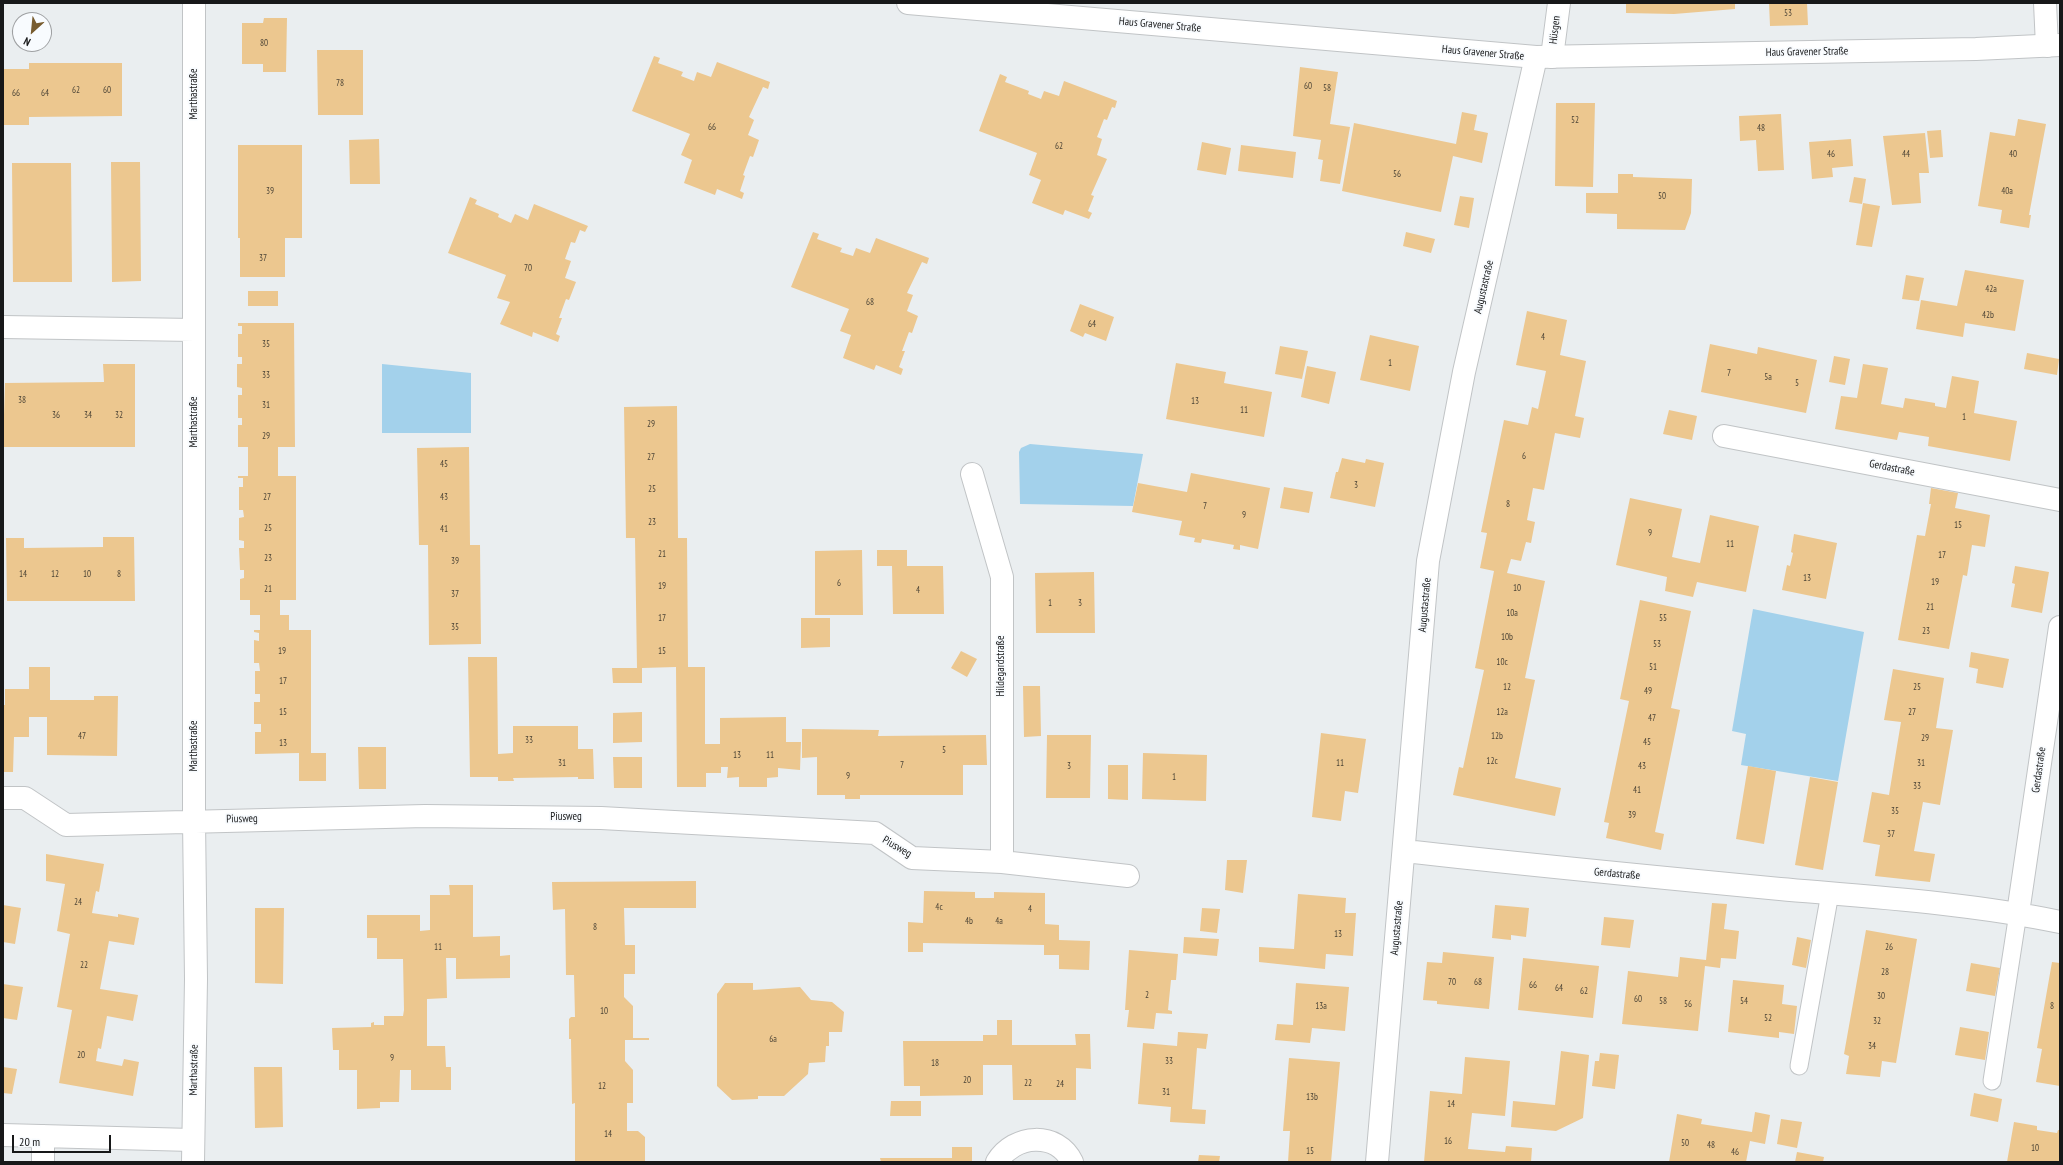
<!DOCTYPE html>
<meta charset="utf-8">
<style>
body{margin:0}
#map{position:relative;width:2063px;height:1165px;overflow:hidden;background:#eaeef0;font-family:"PT Sans Narrow",sans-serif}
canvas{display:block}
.frame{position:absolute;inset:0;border:4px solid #171819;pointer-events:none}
.north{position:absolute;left:12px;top:12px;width:40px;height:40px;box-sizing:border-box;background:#f8fbfe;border:1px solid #9ea0a2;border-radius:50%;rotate:207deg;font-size:11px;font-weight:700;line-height:16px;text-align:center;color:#171819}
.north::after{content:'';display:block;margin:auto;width:14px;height:18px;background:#785c2f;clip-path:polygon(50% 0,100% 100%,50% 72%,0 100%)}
.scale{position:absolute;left:12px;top:1135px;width:99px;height:18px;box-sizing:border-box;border:2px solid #171819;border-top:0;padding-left:5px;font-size:12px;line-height:14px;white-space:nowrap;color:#171819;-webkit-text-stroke:3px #f8fbfe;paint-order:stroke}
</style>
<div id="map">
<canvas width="2063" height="1165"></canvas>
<div class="frame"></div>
<div class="north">N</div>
<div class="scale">20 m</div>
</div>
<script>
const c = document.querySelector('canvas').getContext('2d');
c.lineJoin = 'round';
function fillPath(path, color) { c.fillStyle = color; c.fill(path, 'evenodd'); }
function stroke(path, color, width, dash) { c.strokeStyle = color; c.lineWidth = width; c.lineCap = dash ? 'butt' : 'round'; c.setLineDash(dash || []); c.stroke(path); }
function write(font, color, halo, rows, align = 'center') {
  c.font = font + ' "PT Sans Narrow",sans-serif'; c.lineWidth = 3.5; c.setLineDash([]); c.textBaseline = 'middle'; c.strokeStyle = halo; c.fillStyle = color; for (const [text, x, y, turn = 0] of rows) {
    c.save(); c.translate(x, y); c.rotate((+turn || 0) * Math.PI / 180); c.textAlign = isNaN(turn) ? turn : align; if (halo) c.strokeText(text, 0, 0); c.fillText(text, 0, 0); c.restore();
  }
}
fillPath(new Path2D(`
 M382 364 471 373V433H382Z
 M1030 444 1143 454 1133 506 1020 504 1019 452 1021 448Z
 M1753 609 1864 632 1838 781 1741 765 1746 734 1732 731Z`), '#a3d1eb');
fillPath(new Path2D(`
 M1626 3H1735V9L1674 14 1626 13Z
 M1769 3H1807L1808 25 1770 26Z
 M264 18H287L286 72H263V64H242V23H263Z
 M317 50H363V115H318Z
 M654 56 660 58 658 63 683 72 681 76 694 81 697 72 711 77 717 62 770 82 768 89 763 87 749 117 754 120 748 135 759 140 753 157 750 156 743 175 745 176 740 191 744 193 742 199 717 189 715 195 684 183 692 160 681 155 690 134 632 111Z
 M29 63H122V116L29 117V125H3V69H29Z
 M1300 67 1338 72 1330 124 1350 127 1340 184 1320 181 1323 160 1318 159 1321 140 1293 136Z
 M1000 74 1007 77 1005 82 1029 91 1028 94 1041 99 1044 91 1059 96 1064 81 1117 101 1115 108 1112 107 1107 120 1104 119 1097 137 1102 139 1097 155 1107 159 1091 195 1094 196 1088 211 1092 213 1089 219 1065 210 1063 215 1032 203 1041 180 1029 175 1037 153 979 131Z
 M1556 103H1595L1593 187 1555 186Z
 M1462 112 1477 115 1474 130 1488 133 1482 163 1453 156 1441 212 1342 191 1354 123 1456 144Z
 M1781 114 1784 170 1758 171 1756 140 1740 141 1739 116Z
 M2018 119 2046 124 2029 215H2031L2029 228 2000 223 2002 210 1978 206 1990 132 2015 136Z
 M1941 130 1943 157 1930 158 1927 131Z
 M1925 133 1929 173H1919L1921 203 1892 205 1883 136Z
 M379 139 380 184H350L349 140Z
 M1851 139 1853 166 1832 168 1833 177 1812 179 1809 142Z
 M1202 142 1231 148 1226 175 1197 170Z
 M238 145H302V238H285V277H240V238H238Z
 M1241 145 1296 152 1293 178 1238 171Z
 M111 162H140L141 281 112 282Z
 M12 163H71L72 282H13Z
 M1618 174H1633V177L1692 179 1691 213 1685 230 1617 229V214L1586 213V193H1618Z
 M1854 177 1866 179 1862 204 1849 202Z
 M1460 196 1474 198 1469 228 1454 225Z
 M470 197 477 200 475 204 499 214 498 217 511 223 515 214 528 220 534 204 588 226 585 232 580 230 575 243 571 242 565 259 571 261 565 278 576 282 569 300 566 299 559 318H562L556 334 560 336 558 342 533 332 532 337 500 324 510 302 497 298 506 275 448 253Z
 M1863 203 1880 206 1872 247 1856 245Z
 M813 232 819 234 817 239 842 248 840 252 853 256 856 248 870 253 876 238 929 258 927 264 922 262 907 293 913 295 907 311 918 316 912 333 909 332 902 351H905L899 367 903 369 901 375 876 365 874 370 843 358 851 335 840 331 849 309 791 287Z
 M1406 232 1435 239 1431 253 1403 246Z
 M1965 270 2024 280 2015 331 1965 323 1963 337 1916 329 1921 300 1957 306Z
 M1906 275 1924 278 1919 301 1902 299Z
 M248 291H278V306H248Z
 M1080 304 1114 317 1106 341 1085 333 1083 337 1070 331Z
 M1527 311 1567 320 1560 355 1586 361 1575 416 1584 418 1580 438 1555 433 1544 490 1533 488 1527 520 1535 522 1531 543 1526 542 1521 561 1511 559 1507 573 1545 581 1525 678 1535 680 1515 778 1561 788 1555 816 1453 795 1459 767 1463 768 1484 670 1475 668 1494 571 1480 568 1487 533 1481 532 1504 420 1528 425 1532 407 1538 409 1546 371 1516 365Z
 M238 323H294L295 447H278V476H296V600H280V615H289V630H311V753H326V781H299V753L255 754V732H261V724H254V702H260V694H255V671H260L259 663H254V640L259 641V633L254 632V630H260V615H250V600H240V579L244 578V570H240L239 548H244V541L239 540V518L244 517 243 510H239V487H243V478H238V476H248V447H238V425H242V418H238V395H242V388L237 387V364H242V357H238V334H242V326H238Z
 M1370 335 1419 346 1410 391 1360 380Z
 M1710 344 1757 354 1758 347 1817 360 1806 413 1701 392Z
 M1280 346 1308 351 1302 379 1275 374Z
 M2027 353 2059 359 2057 375 2024 369Z
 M1834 356 1850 359 1845 385 1829 382Z
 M1176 363 1226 372 1224 383 1272 392 1264 437 1166 419Z
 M103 364H135V447H3L5 383 104 382Z
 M1863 364 1888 368 1881 404 1903 408 1905 398 1935 403V406L1946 408 1952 376 1979 381 1974 413 2017 421 2010 461 1928 446 1929 437 1899 432 1897 440 1835 429 1841 396 1857 398Z
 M1307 366 1336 372 1329 404 1301 397Z
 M677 406 678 538H687L688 667H705V744H720V718L786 717V742H801L800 770 778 768V777L767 778V787H739V777L727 778 728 767H721V773H706V787H677L676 667 642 668V683H613L612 668H637L635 538H626L624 407Z
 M1669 410 1697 416 1692 440 1663 434Z
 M469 447 470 545H480L481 644 429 645 428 545H419L417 448Z
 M1342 458 1365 463 1366 459 1384 463 1375 507 1330 498 1336 472H1338Z
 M1191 473 1270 488 1258 549 1240 545V550L1233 549 1234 545 1202 539 1201 543 1194 542 1195 538 1179 535 1182 521 1132 512 1138 483 1187 492Z
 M1284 487 1313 492 1309 513 1280 508Z
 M1931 488 1958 493 1955 508 1990 515 1985 547 1972 545 1967 576 1963 575 1949 649 1898 640 1917 535 1925 536 1931 504H1929Z
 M1630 498 1682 509 1672 557 1685 560 1700 563 1710 515 1759 526 1746 592 1697 582 1693 597 1665 591 1667 577 1616 565Z
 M1794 534 1837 543 1826 599 1782 590 1787 565 1790 566 1793 553 1791 552Z
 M103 537H134L135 601H7L6 538H24V548L103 547Z
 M862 550 863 615H815V551Z
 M877 550H907V566H943L944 614H893L892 566H877Z
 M2015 566 2049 572 2042 613 2011 607 2015 584 2012 583Z
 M1094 572 1095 633H1036L1035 573Z
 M1640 600 1691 611 1671 708 1680 710 1655 832 1664 834 1661 850 1606 838 1609 823 1604 822 1629 701 1620 699Z
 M801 618H830V647L801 648Z
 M961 651 977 659 967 677 951 668Z
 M1971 652 2009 659 2003 688 1976 683 1978 669 1969 667Z
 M468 657H497L498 754 513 753V726H578V749H593L594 779H578V777L513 778 514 781H498V777H470Z
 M29 667H50V700H94V696H118L117 756 47 755V717H29V737H14L13 772H3V705H5V689H29Z
 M1893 669 1944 678 1936 728 1953 730 1940 805 1923 802 1914 851 1935 854 1930 882 1875 876 1880 845 1863 842 1872 792 1889 795 1897 746 1901 722 1884 720Z
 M1023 686H1040L1041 736 1024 737Z
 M642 712V742L613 743V713Z
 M802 729 879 730 878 736 986 735 987 765H963V795H860V799H845V795H817V757L802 758Z
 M1321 733 1366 739 1358 793 1345 791 1341 821 1312 817Z
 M1047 735H1091L1090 798H1046Z
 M358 747H386V789H359Z
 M1143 753 1207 755 1206 801 1142 799Z
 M613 757H642V788H614Z
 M1108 765H1128V800L1108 799Z
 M1748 766 1776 771 1764 844 1736 839Z
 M1810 777 1838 782 1823 870 1795 865Z
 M46 854 104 864 99 892 96 891 92 913 118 917V914L139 918 134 945 109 941 100 989 138 995 133 1021 107 1016 101 1049 98 1048 96 1061 122 1066 124 1059 139 1062 133 1096 59 1083 72 1010 57 1007 70 934 57 931 65 884 46 881Z
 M1227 860H1247L1243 893 1225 890Z
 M696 881V908H624L625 945H635V974H624V997L633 1006V1038H649V1040H625V1061L633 1070V1103H627V1131H638L645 1137V1162H575V1103L572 1104 571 1039H569V1019L571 1017H575L574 975H566L565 909 553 910 552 882Z
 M449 885H473V937L500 936V956L510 955V978L456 979V958H446L447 998 427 999V1046H445L446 1067H451V1090H411V1070H400L399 1102H380V1108L357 1109V1070H339V1050H333L332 1028 371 1027V1023L374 1022V1025H384V1016H403L404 1010 403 959H377V938H367V915H420V931L430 930V895H450Z
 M924 891 975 892V898H994V892L1045 893V924L1059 925V940L1090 941 1089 970 1059 969V955H1044V945L923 943V952H908V922L923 923Z
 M1298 894 1346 898 1345 913H1356L1353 956 1326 954 1325 969 1259 962V947L1294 949Z
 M1712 903 1727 904 1724 929 1739 931 1736 959 1721 958 1720 968 1705 966 1698 1031 1622 1024 1628 971 1678 977 1680 957 1706 960Z
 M3 905 21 908 15 944 3 942Z
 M1495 905 1529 908 1526 937 1511 935V940L1492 938Z
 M255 908H284L283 984 255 983Z
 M1202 908 1220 909 1217 933 1200 931Z
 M1604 917 1634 920 1630 948 1601 945Z
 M1866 930 1917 939 1896 1063 1882 1061 1880 1077 1846 1074 1849 1056 1844 1054Z
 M1184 937 1219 939 1217 956 1183 953Z
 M1797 937 1811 940 1806 968 1792 965Z
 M1129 950 1178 954 1176 980H1171L1168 1010 1172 1011V1014L1156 1013 1154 1029 1127 1027 1129 1010H1125Z
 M1443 952 1494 957 1489 1009 1437 1004V1001L1423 1000 1427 962 1442 963Z
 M1523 958 1599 966 1593 1018 1518 1010Z
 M2052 962 2060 963V1086L2036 1082 2042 1049 2037 1048Z
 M1971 963 2000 968 1995 996 1966 991Z
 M1733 980 1784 985 1782 1004 1797 1006 1794 1034 1779 1032V1038L1728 1032Z
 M725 983H753V990L800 987 811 1000 832 1002 844 1012 842 1032H829V1046H826L825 1062 809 1063 808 1074 784 1096H758V1099L732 1100 717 1086V994Z
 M1296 983 1349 987 1345 1031 1312 1028 1310 1043 1275 1040 1277 1024 1293 1025Z
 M3 984 23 987 17 1020 3 1018Z
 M997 1020H1012V1045H1076L1075 1034H1090L1091 1069 1076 1068V1100H1013L1012 1065H983V1095L920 1096V1086H904L903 1041H983V1035H997Z
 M1960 1027 1989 1032 1985 1060 1955 1055Z
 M1178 1032 1208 1034 1206 1049 1197 1048 1192 1109 1206 1110 1205 1124 1170 1122 1171 1107 1138 1104 1143 1043 1177 1046Z
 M1561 1051 1589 1055 1583 1118 1556 1131 1511 1127 1513 1101 1555 1105Z
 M1600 1053 1619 1055 1615 1089 1592 1086 1595 1061H1599Z
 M1465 1057 1510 1061 1505 1116 1472 1113 1468 1149 1505 1152 1506 1146 1532 1148 1531 1162H1424L1430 1091 1462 1094Z
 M1289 1058 1340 1062 1331 1162H1288L1290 1131H1283Z
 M3 1067 17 1069 12 1094 3 1093Z
 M254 1067H282L283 1127 255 1128Z
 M1974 1093 2002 1099 1998 1122 1970 1116Z
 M891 1101H921V1116H890Z
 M1755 1112 1770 1115 1765 1144 1750 1141 1746 1162H1669L1677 1114 1702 1119 1701 1124 1752 1132Z
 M1781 1119 1802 1122 1797 1148 1777 1144Z
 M2014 1122 2037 1126V1130L2057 1133 2058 1130H2060V1162H2007Z
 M952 1147H972V1162H881L880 1158H952Z
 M1797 1152 1824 1157 1823 1162H1795Z
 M1199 1155 1220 1156 1219 1162H1198Z`), '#ecc78f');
const service = new Path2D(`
 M1799 1066 1830 893
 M1992 1081 2018 913`);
const minor = new Path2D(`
 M2045 3 2047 46
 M1552 57 1559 3
 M3 327 194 330
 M1724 436 2060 500
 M972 474 1002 577V862
 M3 798H25L66 825 425 816 601 818 875 833 912 858 1002 862 1128 876
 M1404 851C1529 865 1654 877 1780 889 1873 897 1968 903 2060 922
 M2018 913 2060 627
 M3 1135 192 1140
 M43 1136V1162
 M193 1162 196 979 194 820V3
 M997 1162C1014 1134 1057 1131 1072 1162
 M1377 1162 1428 561 1464 372 1536 57`);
const tertiary = new Path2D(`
 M908 3 1536 57 1976 49 2060 45`);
stroke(service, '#c1c4c6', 19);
stroke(minor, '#c1c4c6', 24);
stroke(tertiary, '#c1c4c6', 24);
stroke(service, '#fff', 17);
stroke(minor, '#fff', 22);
stroke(tertiary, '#fff', 22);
write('9px', '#4c4436', null, [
 ["53",1788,13],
 ["80",264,43],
 ["78",340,83],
 ["60",1308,86],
 ["58",1327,88],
 ["62",76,90],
 ["60",107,90],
 ["66",16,93],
 ["64",45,93],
 ["52",1575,120],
 ["66",712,127],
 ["48",1761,128],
 ["62",1059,146],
 ["46",1831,154],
 ["44",1906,154],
 ["40",2013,154],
 ["56",1397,174],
 ["39",270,191],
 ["40a",2007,191],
 ["50",1662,196],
 ["37",263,258],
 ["70",528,268],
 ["42a",1991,289],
 ["68",870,302],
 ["42b",1988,315],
 ["64",1092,324],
 ["4",1543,337],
 ["35",266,344],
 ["1",1390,363],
 ["7",1729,373],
 ["33",266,375],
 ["5a",1768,377],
 ["5",1797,383],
 ["38",22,400],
 ["13",1195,401],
 ["31",266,405],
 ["11",1244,410],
 ["36",56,415],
 ["34",88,415],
 ["32",119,415],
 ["1",1964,417],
 ["29",651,424],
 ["29",266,436],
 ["6",1524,456],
 ["27",651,457],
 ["45",444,464],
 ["3",1356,485],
 ["25",652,489],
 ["27",267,497],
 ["43",444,497],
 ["8",1508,504],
 ["7",1205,506],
 ["9",1244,515],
 ["23",652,522],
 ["15",1958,525],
 ["25",268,528],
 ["41",444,529],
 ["9",1650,533],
 ["11",1730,544],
 ["21",662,554],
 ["17",1942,555],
 ["23",268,558],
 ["39",455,561],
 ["14",23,574],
 ["12",55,574],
 ["10",87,574],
 ["8",119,574],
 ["13",1807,578],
 ["19",1935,582],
 ["6",839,583],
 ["19",662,586],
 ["10",1517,588],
 ["21",268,589],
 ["4",918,590],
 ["37",455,594],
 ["1",1050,603],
 ["3",1080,603],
 ["21",1930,607],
 ["10a",1512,613],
 ["17",662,618],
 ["55",1663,618],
 ["35",455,627],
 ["23",1926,631],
 ["10b",1507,637],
 ["53",1657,644],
 ["19",282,651],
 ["15",662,651],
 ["10c",1502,662],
 ["51",1653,667],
 ["17",283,681],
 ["12",1507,687],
 ["25",1917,687],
 ["49",1648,691],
 ["15",283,712],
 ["12a",1502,712],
 ["27",1912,712],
 ["47",1652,718],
 ["47",82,736],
 ["12b",1497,736],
 ["29",1925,738],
 ["33",529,740],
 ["45",1647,742],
 ["13",283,743],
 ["5",944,750],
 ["13",737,755],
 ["11",770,755],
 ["12c",1492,761],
 ["31",562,763],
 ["11",1340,763],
 ["31",1921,763],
 ["7",902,765],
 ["3",1069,766],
 ["43",1642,766],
 ["9",848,776],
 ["1",1174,777],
 ["33",1917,786],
 ["41",1637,790],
 ["35",1895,811],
 ["39",1632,815],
 ["37",1891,834],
 ["24",78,902],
 ["4c",939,907],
 ["4",1030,909],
 ["4b",969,921],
 ["4a",999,921],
 ["8",595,927],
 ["13",1338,934],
 ["11",438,947],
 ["26",1889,947],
 ["22",84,965],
 ["28",1885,972],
 ["70",1452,982],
 ["68",1478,982],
 ["66",1533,985],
 ["64",1559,988],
 ["62",1584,991],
 ["2",1147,995],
 ["30",1881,996],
 ["60",1638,999],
 ["58",1663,1001],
 ["54",1744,1001],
 ["56",1688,1004],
 ["13a",1321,1006],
 ["8",2052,1006],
 ["10",604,1011],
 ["52",1768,1018],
 ["32",1877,1021],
 ["6a",773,1039],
 ["34",1872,1046],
 ["20",81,1055],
 ["9",392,1058],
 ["33",1169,1061],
 ["18",935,1063],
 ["20",967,1080],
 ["22",1028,1083],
 ["24",1060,1084],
 ["12",602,1086],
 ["31",1166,1092],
 ["13b",1312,1097],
 ["14",1451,1104],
 ["14",608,1134],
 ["16",1448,1141],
 ["50",1685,1143],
 ["48",1711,1145],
 ["10",2035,1148],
 ["15",1310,1151],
 ["46",1735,1152]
]);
write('11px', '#171819', '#f8fbfe', [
 ["Haus Gravener Straße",1160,25,5],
 ["Hüsgen",1555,30,-83],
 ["Haus Gravener Straße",1807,52,-1],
 ["Haus Gravener Straße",1483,53,5],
 ["Marthastraße",194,94,-90],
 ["Augustastraße",1484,287,-77],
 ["Marthastraße",194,422,-90],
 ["Gerdastraße",1892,468,11],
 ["Augustastraße",1425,605,-85],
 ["Hildegardstraße",1001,666,-90],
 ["Marthastraße",194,746,-90],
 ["Gerdastraße",2039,770,-82],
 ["Piusweg",566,817],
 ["Piusweg",242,819,-1],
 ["Piusweg",897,847,30],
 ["Gerdastraße",1617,874,5],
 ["Augustastraße",1397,928,-85],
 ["Marthastraße",194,1070,-89]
]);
</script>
